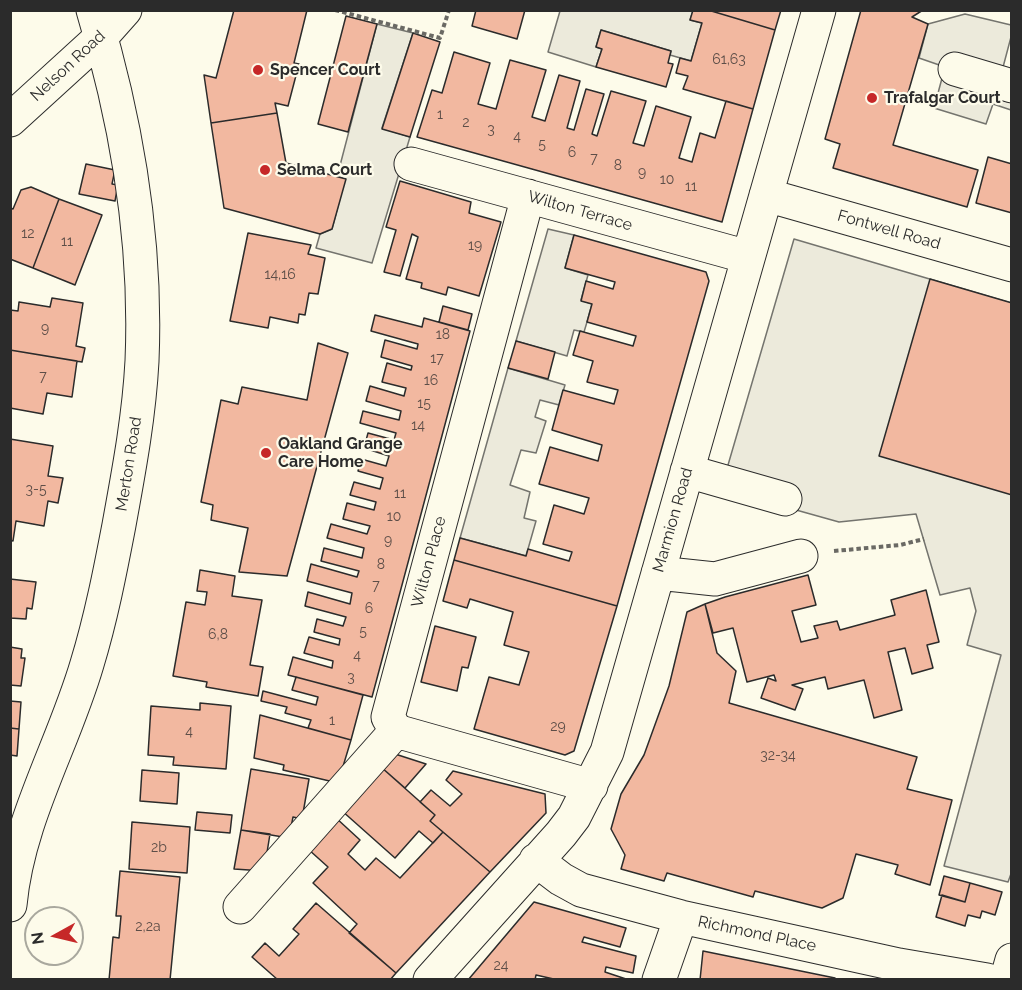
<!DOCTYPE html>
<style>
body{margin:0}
#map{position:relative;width:1022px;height:990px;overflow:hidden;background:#fdfbea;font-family:Raleway,sans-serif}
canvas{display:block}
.frame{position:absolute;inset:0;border:12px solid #2b2b2b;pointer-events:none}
.north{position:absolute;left:24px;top:906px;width:60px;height:60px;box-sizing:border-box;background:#fdfbea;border:2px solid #a9a89e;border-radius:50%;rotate:262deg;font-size:16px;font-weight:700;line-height:24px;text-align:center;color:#2b2b2b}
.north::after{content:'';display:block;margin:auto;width:21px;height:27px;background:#c62828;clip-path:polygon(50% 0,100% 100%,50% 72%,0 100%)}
</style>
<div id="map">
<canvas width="1022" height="990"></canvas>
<div class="frame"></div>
<div class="north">N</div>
</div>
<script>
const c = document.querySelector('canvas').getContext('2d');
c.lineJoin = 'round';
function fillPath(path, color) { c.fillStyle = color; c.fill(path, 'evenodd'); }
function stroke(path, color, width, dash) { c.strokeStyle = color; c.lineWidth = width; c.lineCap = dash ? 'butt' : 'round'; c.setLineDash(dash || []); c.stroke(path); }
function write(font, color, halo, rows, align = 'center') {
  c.font = font + ' Raleway,sans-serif'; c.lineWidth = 4.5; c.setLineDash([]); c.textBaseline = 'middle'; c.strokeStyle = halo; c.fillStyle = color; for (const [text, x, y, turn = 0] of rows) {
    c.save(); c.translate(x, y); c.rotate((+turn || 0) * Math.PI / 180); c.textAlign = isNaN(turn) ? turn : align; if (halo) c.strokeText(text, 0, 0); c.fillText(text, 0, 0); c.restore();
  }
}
const parking = new Path2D(`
 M560 11H693L690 20 702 23 691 61 670 55 671 51 601 30 596 47 602 49 596 67 548 52Z
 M965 14 1011 25V37L1002 71 1011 74V110L993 104 986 124 934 108 945 67 919 58 928 24Z
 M377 24 413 33 382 128 410 137 372 263 316 248 320 234 332 229 345 179 337 177Z
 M548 229 574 235 565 268 588 275 581 300 592 304 587 322 584 332 574 330 567 356 516 341Z
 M794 239 1011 303 1012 871 1008 882 944 866 1001 655 967 645 976 611 970 588 940 595 916 514 839 522 721 489Z
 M508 368 565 385 559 405 540 400 535 417 546 421 536 453 521 450 510 485 530 492 524 518 536 521 526 556 460 538Z`);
fillPath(parking, '#eceadb');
stroke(parking, '#74746e', 1.5);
const building = new Path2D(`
 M234 10H307L294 63 299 64 288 106 275 103 277 113 211 123 204 75 216 78Z
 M476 10H525L517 39 472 26Z
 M693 10H708L775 30 753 109 683 89 688 76 676 73 680 58 691 61 702 23 690 20Z
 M708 10H781L775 30Z
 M861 10H923L912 17 928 24 893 145 978 170 967 207 833 168 840 144 825 139Z
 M346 16 377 24 348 132 318 124Z
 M601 30 671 51 668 63 673 64 666 87 596 67 602 49 596 47Z
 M413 33 440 42 410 137 382 129Z
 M454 52 490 63 478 104 496 109 510 60 546 70 532 117 545 121 559 75 580 81 567 128 574 130 586 89 604 94 592 134 597 136 611 91 646 101 633 143 644 146 656 106 691 117 679 158 692 162 700 133 715 138 726 101 753 109 722 222 417 137 432 90 442 93Z
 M277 113 286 163 346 179 332 229 320 234 224 208 211 123Z
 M988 157 1012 164V213L976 203Z
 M86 164 115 170 112 184 118 185 115 201 79 194Z
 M400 181 471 202 469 213 501 222 479 296 448 287 446 295 421 288 422 283 406 279 418 237 412 234 400 276 384 272 396 230 386 227Z
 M31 187 59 199 33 268 10 259V208L13 209 21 190Z
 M59 199 102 215 75 285 33 268Z
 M248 233 311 245 308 254 325 258 318 294 309 293 305 315 299 314 298 323 270 317 268 328 230 321Z
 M574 235 706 272 709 281 617 606 454 560 460 538 526 556 528 549 569 561 572 552 543 544 554 505 584 514 589 498 539 484 550 447 598 461 602 445 552 430 563 390 614 404 618 390 587 382 593 361 573 355 580 331 633 346 636 336 587 322 592 304 581 301 586 281 613 289 615 282 565 268Z
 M930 279 1012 303V495L879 456Z
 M52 298 83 303 76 346 85 348 82 362 10 350V310L18 311 19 302 50 307Z
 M443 306 472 314 468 330 439 322Z
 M375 315 422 327 424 318 470 331 372 697 288 675 293 657 332 668 333 661 304 653 309 637 339 645 340 639 314 632 317 619 343 626 346 617 305 606 308 592 350 604 352 593 307 581 311 564 357 577 359 571 321 561 324 548 362 558 364 548 327 538 331 524 367 534 370 526 343 519 347 503 374 510 376 502 350 495 354 482 380 489 383 478 358 471 361 459 386 466 389 456 364 448 368 433 394 440 396 433 360 423 363 411 399 420 401 411 366 401 370 386 404 396 406 388 382 382 387 363 411 370 412 366 381 357 385 340 417 349 418 344 371 331Z
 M516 341 555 352 548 379 508 368Z
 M318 343 348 353 287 576 239 572 248 528 211 520 213 505 201 502 221 400 238 404 242 387 307 400Z
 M10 350 77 361 72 397 47 393 43 414 10 408Z
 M10 439 53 446 48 476 63 478 58 503 48 501 44 526 16 521 13 541 10 540Z
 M454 560 617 606 574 751 565 755 474 729 489 677 519 685 529 652 504 645 513 612 470 599 467 608 443 601Z
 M200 570 235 576 232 596 262 600 250 665 263 667 258 696 206 687 207 682 173 676 186 602 205 605 207 592 197 591Z
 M808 575 816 605 792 611 801 642 818 638 814 626 837 621 840 630 895 615 891 600 926 590 939 642 927 645 933 668 912 674 905 648 888 652 902 710 874 718 864 680 828 689 825 677 792 685 803 689 795 710 761 698 768 678 776 681 774 675 747 682 733 628 713 633 705 604 725 597Z
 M10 579 36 582 32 609 27 608 26 619 10 618Z
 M705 604 717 653 736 671 729 703 917 757 907 789 952 800 930 885 895 874 898 865 856 854 843 898 822 908 755 891 753 897 667 873 664 881 621 869 625 855 611 829 621 794 644 755 669 686 687 612Z
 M435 626 476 637 468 668 462 667 457 691 421 682Z
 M10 647 22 649 21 658H25L21 686 10 685Z
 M296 677 363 695 351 740 308 728 311 720 285 713 287 707 261 701 263 691 316 705 318 697 292 690Z
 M10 701 21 702 19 729 10 728Z
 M200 703 231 706 226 769 173 765 174 757 148 755 151 706 200 710Z
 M260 715 351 740 338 783 283 770 284 765 254 758Z
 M10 728 19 729 17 756 10 755Z
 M392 753 426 764 405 788 381 767Z
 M381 767 435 815 430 821 443 832 433 843 419 831 395 858 341 810Z
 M251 769 309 779 302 819 293 817 289 838 241 830Z
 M142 770 179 773 177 804 140 801Z
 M453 771 545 794 546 813 490 872 430 821 435 815 420 802 431 790 450 806 462 794 446 780Z
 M197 812 232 815 230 833 195 830Z
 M335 817 360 840 348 854 365 870 376 858 400 878 443 832 490 872 396 973 349 933 357 924 313 883 328 867 308 849Z
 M132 822 190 827 187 873 129 869Z
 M241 830 270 834 264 871 234 869Z
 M120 871 180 877 170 980H109L113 937 119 938 121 916H116Z
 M944 876 970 883 965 902 939 895Z
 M970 883 1002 892 995 915 982 911 980 918 968 915 965 926 936 917 942 895 965 902Z
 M534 902 626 928 620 947 584 937 582 942 636 956 633 973 606 967 605 972 629 980H558L536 975 535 980H468Z
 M316 903 396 973 390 980H278L252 957 265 943 279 956 299 934 293 929Z
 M703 951 835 978V980H700Z`);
fillPath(building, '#f2b8a0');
stroke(building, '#2b2b2b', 1.5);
const minor = new Path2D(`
 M955 69 1012 86
 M10 120 101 37 125 10
 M411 164 748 257
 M766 195 1012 265
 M528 196 388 717 396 731 591 786
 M687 471 785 499
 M658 573 715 579 801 556
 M536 860 561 879 581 890 681 917 899 965 987 980
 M10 905C18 819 63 746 87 664 101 618 110 572 119 525 129 470 139 417 142 361 147 243 127 123 93 10
 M240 907 396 731
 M1007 978 1012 960
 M430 980 561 834 574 817 607 752 819 10
 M659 980 681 917`);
stroke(minor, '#2b2b2b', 35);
stroke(new Path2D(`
 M335 10 440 38 449 10
 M834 551 900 545 924 539`), '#6a6964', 4, [4.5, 3]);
stroke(minor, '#fdfbea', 33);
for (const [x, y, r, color] of [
 [258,70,6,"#c62828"],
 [872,98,6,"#c62828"],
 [265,170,6,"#c62828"],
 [266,453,6,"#c62828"]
]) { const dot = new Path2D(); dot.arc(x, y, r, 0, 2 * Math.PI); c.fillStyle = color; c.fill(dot); stroke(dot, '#fdfbea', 2); }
write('14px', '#5d4e48', null, [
 ["61,63",729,60],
 ["1",440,115],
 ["2",466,123],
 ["3",491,130],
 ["4",517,137],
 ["5",542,145],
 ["6",572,153],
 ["7",594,159],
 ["8",618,166],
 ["9",642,173],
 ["10",667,180],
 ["11",691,187],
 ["12",28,234],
 ["11",67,242],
 ["19",475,246],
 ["14,16",280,275],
 ["9",45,329],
 ["18",443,335],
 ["17",437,359],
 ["7",43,377],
 ["16",431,381],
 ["15",424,404],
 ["14",418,426],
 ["3-5",36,490],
 ["11",400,494],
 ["10",394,517],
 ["9",388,541],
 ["8",381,565],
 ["7",376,586],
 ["6",369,609],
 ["5",363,632],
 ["6,8",218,635],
 ["4",357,656],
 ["3",351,678],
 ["1",332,721],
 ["29",558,727],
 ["4",189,732],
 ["32-34",778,756],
 ["2b",159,848],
 ["2,2a",148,927],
 ["24",501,966]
]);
write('16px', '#2b2b2b', '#fdfbea', [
 ["Nelson Road",68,66,-43],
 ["Wilton Terrace",580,211,16],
 ["Fontwell Road",889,230,16],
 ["Merton Road",129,464,-81],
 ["Marmion Road",673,520,-74],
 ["Wilton Place",429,562,-75],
 ["Richmond Place",757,934,12]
]);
write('bold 16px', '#2b2b2b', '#fdfbea', [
 ["Spencer Court",270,70],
 ["Trafalgar Court",884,98],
 ["Selma Court",277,170],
 ["Oakland Grange",278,444],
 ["Care Home",278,462]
], 'left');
</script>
